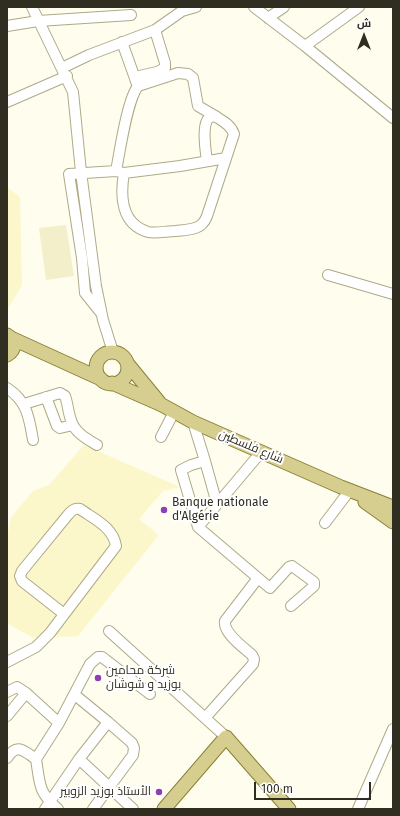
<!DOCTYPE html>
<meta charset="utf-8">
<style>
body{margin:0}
#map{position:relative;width:400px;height:816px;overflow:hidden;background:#fefdee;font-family:"Fira Sans",Cairo,sans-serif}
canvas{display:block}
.frame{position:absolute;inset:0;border:8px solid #302e20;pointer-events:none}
.north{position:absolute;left:344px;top:16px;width:40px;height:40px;-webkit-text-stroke:3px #fff;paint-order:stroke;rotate:0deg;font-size:11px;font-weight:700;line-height:16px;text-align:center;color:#302e20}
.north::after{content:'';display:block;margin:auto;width:14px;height:18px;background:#302e20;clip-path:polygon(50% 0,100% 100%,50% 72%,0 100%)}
.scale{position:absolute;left:254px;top:782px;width:117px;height:18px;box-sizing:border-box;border:2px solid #302e20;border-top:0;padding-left:5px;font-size:12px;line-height:14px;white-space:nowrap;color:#302e20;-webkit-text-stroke:3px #fff;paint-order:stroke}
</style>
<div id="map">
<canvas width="400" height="816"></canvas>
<div class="frame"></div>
<div class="north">ش</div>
<div class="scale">100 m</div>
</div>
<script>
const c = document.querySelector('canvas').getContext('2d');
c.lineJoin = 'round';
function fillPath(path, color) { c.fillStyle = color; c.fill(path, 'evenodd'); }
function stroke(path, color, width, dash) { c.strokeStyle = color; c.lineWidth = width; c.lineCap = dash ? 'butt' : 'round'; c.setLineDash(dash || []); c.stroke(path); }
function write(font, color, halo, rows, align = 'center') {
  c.font = font + ' "Fira Sans",Cairo,sans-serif'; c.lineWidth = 4; c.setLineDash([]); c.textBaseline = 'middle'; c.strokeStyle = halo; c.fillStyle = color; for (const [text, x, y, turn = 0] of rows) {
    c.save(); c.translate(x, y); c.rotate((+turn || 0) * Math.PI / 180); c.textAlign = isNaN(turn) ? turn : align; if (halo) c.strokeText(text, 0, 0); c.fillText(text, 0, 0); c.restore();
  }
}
fillPath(new Path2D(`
 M7 187 20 197 22 285 7 310Z
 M84 445 180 487 163 491 139 519 159 535 78 636 33 638 7 623V537L11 517 33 491 49 485Z`), '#fcf7cb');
fillPath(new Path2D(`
 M66 225 74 276 46 280 39 228Z`), '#f3efca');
const minor = new Path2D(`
 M32 7 73 92 81 172 96 286 103 320 113 352
 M254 7 305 46 393 118
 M268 18 284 7
 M7 26 38 21 131 15
 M122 42 137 84
 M305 46 359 7
 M62 68 89 55 155 30 182 11 196 7
 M135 77 157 72 165 68V63L155 30
 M7 102 67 76
 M116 171C120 151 127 100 138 86L178 73 188 74 193 78 198 106 217 117
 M124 173C120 196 121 224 148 232 156 234 167 231 176 231 183 230 197 230 202 224 204 222 206 219 207 216L234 134C231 126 225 122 218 118 198 108 206 153 207 161
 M328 275 393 294
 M101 313 85 293 82 258 69 174 116 171 124 173 180 166 226 158
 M7 388C27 401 29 417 33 440
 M46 397 57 426 60 428 73 425
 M24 404 60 393 65 396C68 404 68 412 71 420 74 432 87 439 97 445
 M193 422 205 461 217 504
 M161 437 174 412
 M205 461 191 465 181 470 198 527 258 578 225 621C223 633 243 647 252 655L254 659 253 664 205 718
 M325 523 350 490
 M198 527 262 451
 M258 578 270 588 289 567 292 566 314 582V586L291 606
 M109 631 226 737
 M7 662 36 647 50 633 116 546C113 527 94 519 80 509 74 508 71 511 67 516L22 571 20 576 22 581 64 614
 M7 692 17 687 26 693
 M75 695 108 722
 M7 716 26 693 59 723
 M7 758C17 742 24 751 36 759
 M79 759 133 809
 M45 809 79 759 108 722 132 743 134 748 133 755 93 809
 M58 809C38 792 40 784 36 759L59 723 90 664 98 657H102L150 694
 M358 809 393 729`);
const major = new Path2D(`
 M11 338 101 379
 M96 368a16 16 0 1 1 32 0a16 16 0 1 1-32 0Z
 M7 355C16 350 16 340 7 335
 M127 363 159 402
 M112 383 162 405 193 422 341 487 393 507
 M365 502 393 522
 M164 809 226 737 289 809`);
stroke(minor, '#aeaa88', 12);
stroke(major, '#8a8137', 15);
stroke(minor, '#fff', 10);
stroke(major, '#d6ce8f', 13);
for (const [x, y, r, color] of [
 [164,510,4,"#8b41b3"],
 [98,678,4,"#8b41b3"],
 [159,792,4,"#8b41b3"]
]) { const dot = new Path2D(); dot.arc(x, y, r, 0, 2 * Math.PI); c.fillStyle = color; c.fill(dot); stroke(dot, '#fff', 1.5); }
write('12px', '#302e20', '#fff', [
 ["شارع فلسطين",251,447,23]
]);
write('12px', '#302e20', '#fff', [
 ["Banque nationale",172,503],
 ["d'Algérie",172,517],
 ["شركة محامين",106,671],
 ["بوزيد و شوشان",106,685],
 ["الأستاذ بوزيد الزوبير",151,792,"right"]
], 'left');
</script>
